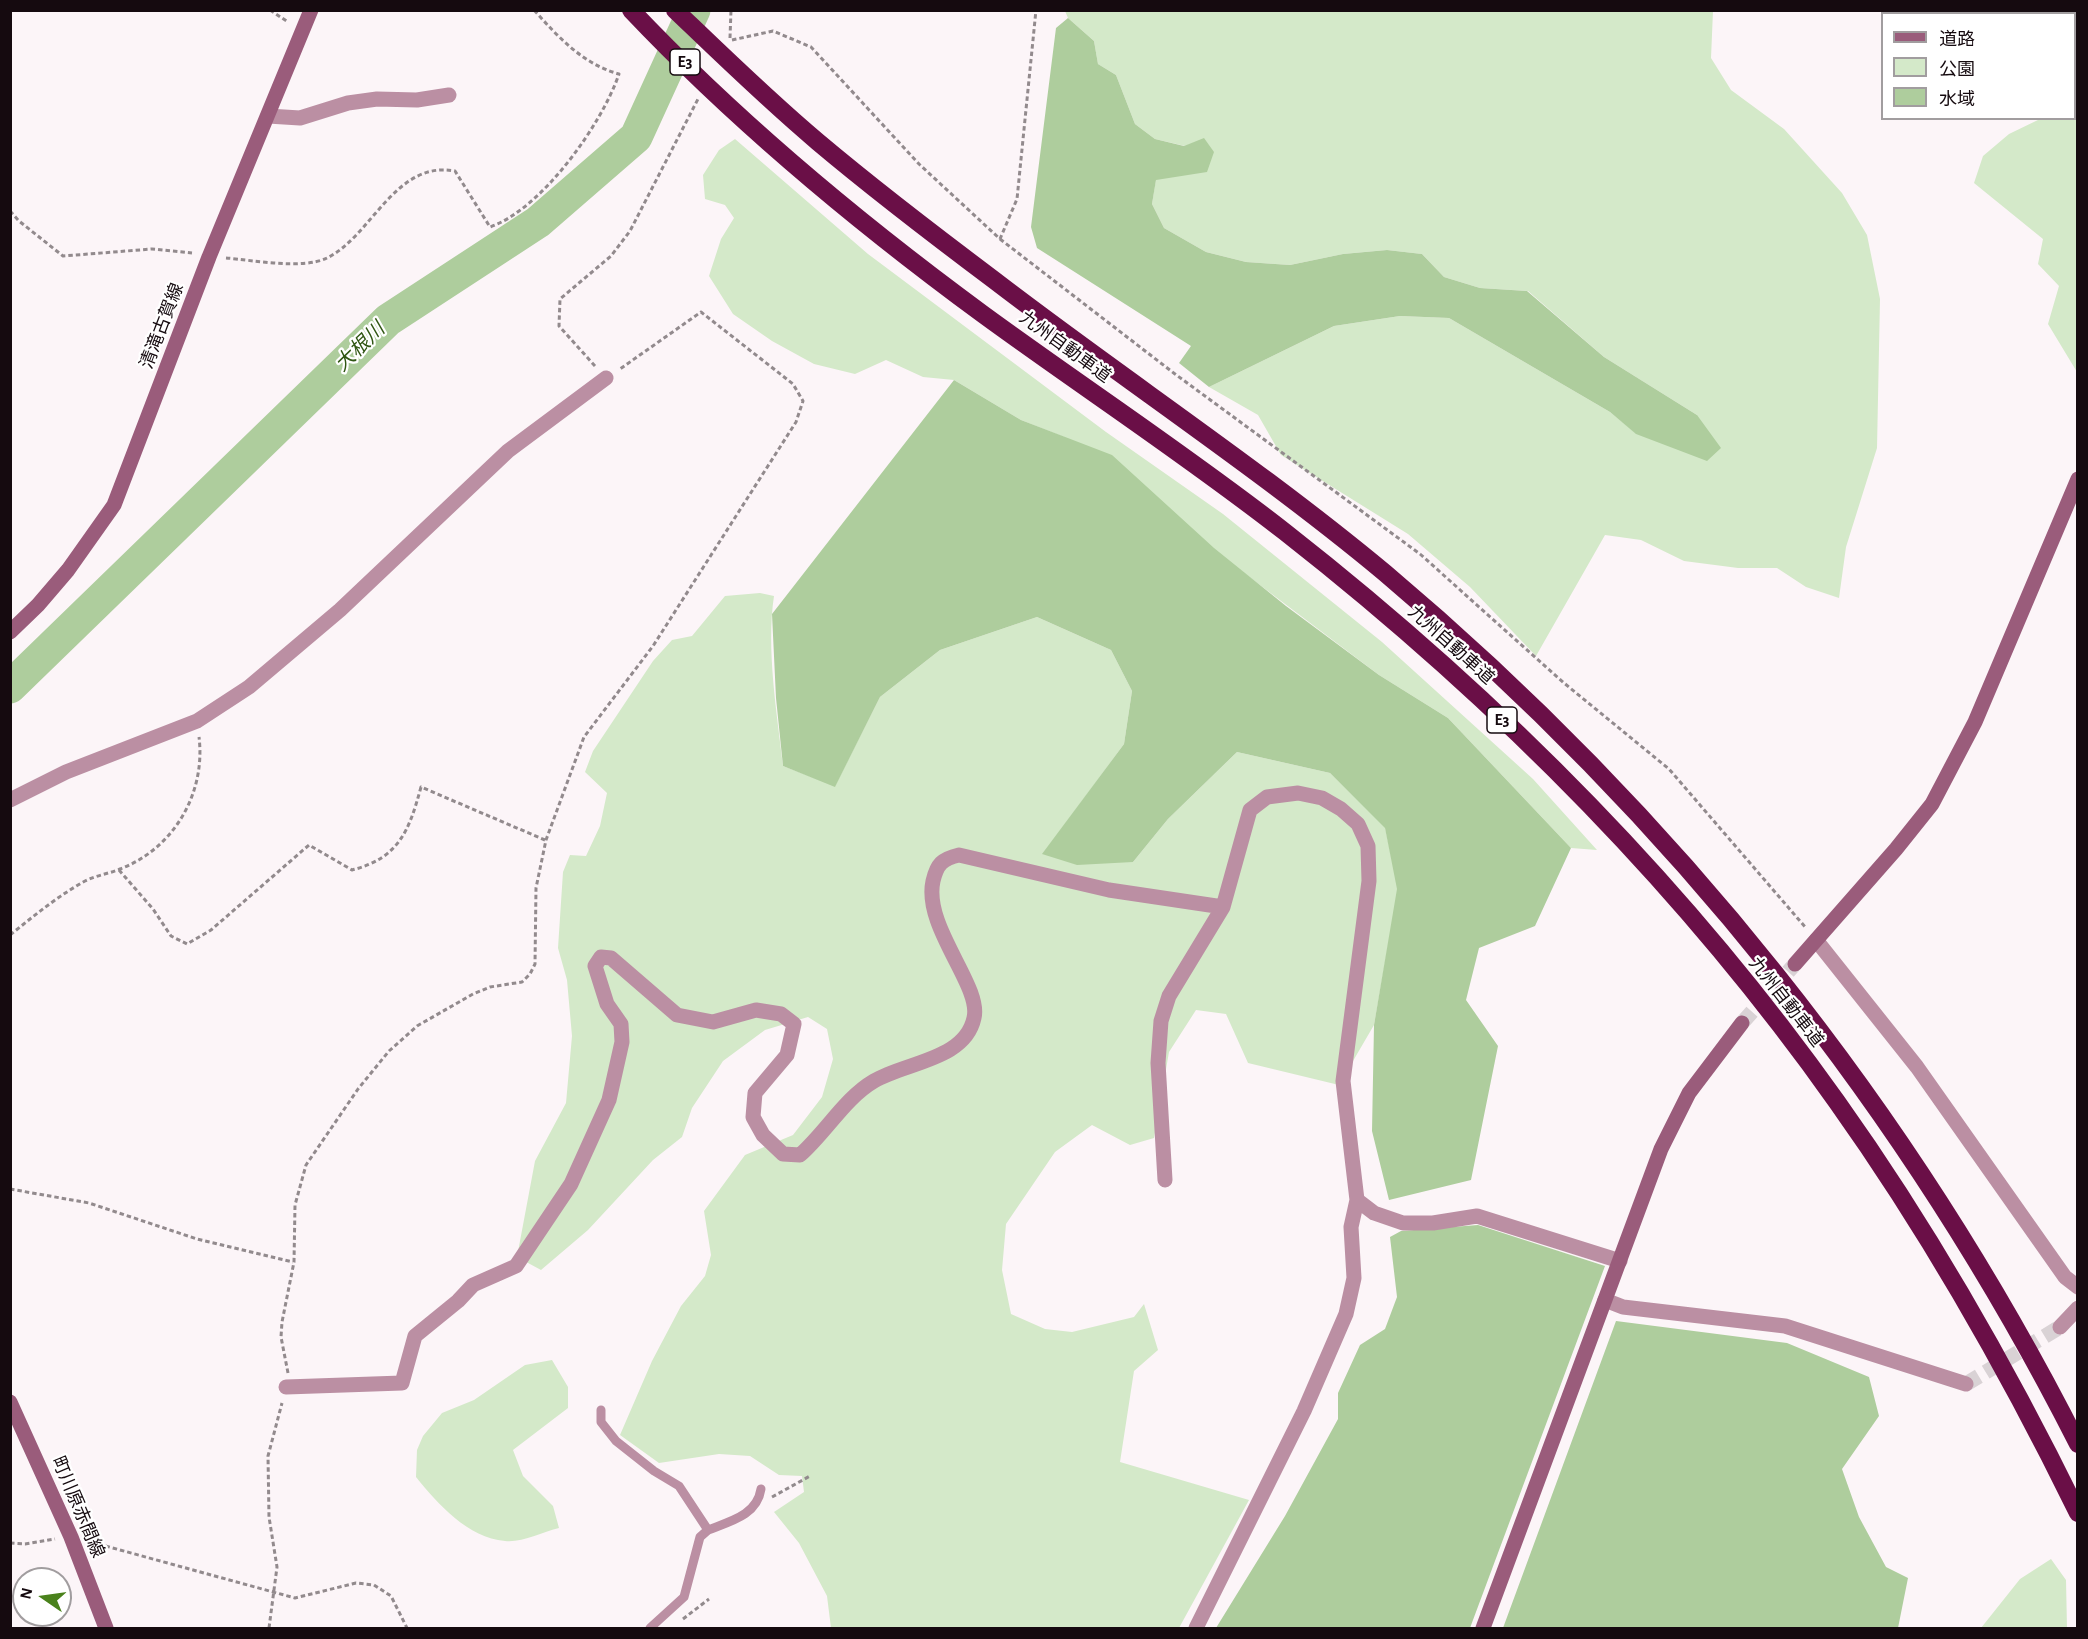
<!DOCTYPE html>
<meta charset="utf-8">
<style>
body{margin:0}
#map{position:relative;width:2088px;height:1639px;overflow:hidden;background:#fcf5f8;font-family:"Alegreya Sans","Noto Sans JP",sans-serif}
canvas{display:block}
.frame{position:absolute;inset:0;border:12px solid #150a0f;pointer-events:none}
.legend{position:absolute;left:1881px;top:12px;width:195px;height:108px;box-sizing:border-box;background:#fff;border:2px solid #a19d9f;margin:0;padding:8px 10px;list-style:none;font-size:18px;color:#150a0f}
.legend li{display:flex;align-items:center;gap:12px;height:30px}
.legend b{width:30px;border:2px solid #a19d9f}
.north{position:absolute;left:12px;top:1567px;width:60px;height:60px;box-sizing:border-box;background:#fff;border:2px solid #a19d9f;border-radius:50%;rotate:283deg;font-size:16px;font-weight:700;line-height:24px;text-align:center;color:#150a0f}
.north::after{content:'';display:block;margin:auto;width:21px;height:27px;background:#4a821c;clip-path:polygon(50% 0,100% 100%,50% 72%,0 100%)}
</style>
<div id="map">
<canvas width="2088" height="1639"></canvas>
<div class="frame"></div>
<ul class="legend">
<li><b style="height:8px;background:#9a5c7b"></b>道路</li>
<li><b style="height:16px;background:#d4e9c9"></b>公園</li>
<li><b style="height:16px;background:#aecd9d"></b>水域</li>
</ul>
<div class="north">N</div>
</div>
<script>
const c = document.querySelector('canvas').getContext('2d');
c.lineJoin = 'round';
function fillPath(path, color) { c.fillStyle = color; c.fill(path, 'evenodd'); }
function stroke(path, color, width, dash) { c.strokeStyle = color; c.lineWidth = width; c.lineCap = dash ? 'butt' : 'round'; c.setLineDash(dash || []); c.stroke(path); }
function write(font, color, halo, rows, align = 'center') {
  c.font = font + ' "Alegreya Sans","Noto Sans JP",sans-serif'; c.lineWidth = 4.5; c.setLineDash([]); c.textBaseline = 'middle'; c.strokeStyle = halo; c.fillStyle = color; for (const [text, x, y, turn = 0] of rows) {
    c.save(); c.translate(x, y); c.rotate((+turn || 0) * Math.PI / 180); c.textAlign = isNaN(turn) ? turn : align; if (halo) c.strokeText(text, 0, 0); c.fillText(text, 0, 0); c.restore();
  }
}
fillPath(new Path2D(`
 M1065 11H1713L1711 58 1731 90 1784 129 1842 193 1867 235 1880 299 1877 448 1846 547 1839 598 1806 587 1777 568H1738L1684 561 1641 540 1605 535 1536 656 1470 587 1408 534 1281 455 1258 415 1209 387 1334 326 1400 316 1449 318 1610 412 1637 434 1697 415 1604 357 1528 291 1480 288 1444 277 1422 254 1387 250 1343 254 1290 265 1246 262 1206 252 1164 228 1152 204 1156 179 1204 139 1185 146 1155 139 1135 124 1116 75 1098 64 1094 41 1068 18Z
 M2075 111 2078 115 2077 372 2048 324 2059 286 2038 264 2043 239 1974 183 1983 156 2009 134 2040 119 2074 118Z
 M735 139 868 254 1106 432 1223 514 1382 642 1533 779 1597 850 1571 848 1448 718 1379 675 1064 437 1021 420 954 380 923 377 886 360 855 374 814 364 772 341 733 314 709 276 721 239 734 218 725 205 705 199 703 175 719 150Z
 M760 593 774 596C766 649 777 713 783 766L835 786 880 697 940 650 1037 617 1111 650 1132 691 1124 744 1043 854 1133 862 1168 819 1237 752 1330 773 1385 827 1398 889 1374 1025 1339 1085 1248 1063 1226 1014 1196 1010 1169 1052 1154 1138 1130 1145 1092 1125 1055 1152 1006 1224 1002 1270 1011 1314 1045 1329 1072 1332 1134 1317 1144 1304 1158 1350 1134 1371 1120 1462 1249 1500 1179 1628H831L827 1596 799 1543 774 1512 804 1492 802 1476 779 1475 750 1456 719 1454 659 1463 620 1435 652 1361 681 1306 705 1276 711 1255 704 1211 745 1155 793 1135 822 1097 833 1059 827 1029 808 1017 765 1030 723 1061 692 1108 682 1137 653 1160 588 1230 541 1270 517 1257 535 1161 566 1103 572 1036 567 980 558 948 563 872 570 855 586 856 600 826 607 793 585 772 593 751 653 661 672 640 692 636 725 596Z
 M552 1360 568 1387V1408L513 1450 523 1476 553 1506 559 1528C543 1532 521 1543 505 1541 468 1538 438 1504 416 1477L417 1450 423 1436 442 1413 474 1400 525 1365Z
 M2051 1559 2066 1580 2067 1628H1981L2020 1579Z`), '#d4e9c9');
fillPath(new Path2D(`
 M1068 18 1094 41 1098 64 1116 75 1135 124 1155 139 1184 146 1204 138 1214 152 1207 172 1156 180 1152 204 1164 228 1206 252 1246 262 1290 265 1343 254 1387 250 1422 254 1444 277 1480 288 1527 291 1604 357 1697 415 1721 448 1707 461 1636 434 1610 412 1449 318 1400 316 1334 326 1209 387 1179 363 1191 346 1037 248 1031 227 1056 28Z
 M954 380 1021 420 1112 455 1214 548 1286 606 1379 675 1448 718 1571 848 1535 926 1479 948 1466 1000 1498 1046 1471 1180 1389 1200 1372 1131 1374 1025 1397 889 1385 828 1330 773 1237 752 1168 819 1133 862 1077 865 1042 854 1124 744 1132 691 1111 650 1037 617 940 650 880 697 835 787 783 766 776 698 772 614Z
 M1478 1225 1605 1266 1470 1628H1216L1285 1516 1338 1419V1393L1360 1345 1385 1329 1397 1297 1390 1237 1401 1231Z
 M1616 1321 1787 1343 1869 1377 1879 1416 1842 1469 1859 1517 1886 1567 1908 1578 1898 1628H1503Z`), '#aecd9d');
stroke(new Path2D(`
 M10 687 388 320 538 222 636 137 694 10`), '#aecd9d', 33);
stroke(new Path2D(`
 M1966 1384 2060 1327`), '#d9d2d5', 15, [15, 8]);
stroke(new Path2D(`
 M1742 1023 1795 964`), '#d9d2d5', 15, [15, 8]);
stroke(new Path2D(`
 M270 10 288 22
 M730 38 731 10
 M732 40 773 31 811 47 919 164 1000 239 1017 199 1036 10
 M10 211 19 221 63 256 152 249 192 253
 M1000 239 1175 374 1420 554 1564 683 1669 769 1806 928
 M226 258C253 260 302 270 327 258 372 236 395 160 455 171L490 227C542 209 602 124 619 74 583 64 559 38 534 10
 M595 366 559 326 560 299 611 256 630 231 698 99
 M119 870 153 909 171 936 187 944 211 930 309 845 352 870C399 858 409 831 421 787L545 840
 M10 935C35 915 58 896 85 881 97 875 108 874 120 869 173 849 206 794 199 737
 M10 1189 89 1203 197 1239 293 1262
 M288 1373 281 1337 282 1322 294 1262 295 1205 306 1165 358 1089 389 1051 417 1026 473 994 490 987 522 982 530 974 535 964 536 888 546 840 584 737 653 646 796 422 803 401 793 384 701 312 620 369
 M772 1497 810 1476
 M91 1542 295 1598 356 1583 374 1585 391 1596 407 1628
 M10 1543 25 1544 55 1539
 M683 1619 709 1599
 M269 1628 277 1567 269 1517 268 1456 282 1403`), '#928a8d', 3, [4.5, 3]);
stroke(new Path2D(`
 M601 1410V1422L616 1441 654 1471 679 1486 708 1530 700 1537 684 1597 650 1628
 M708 1530C731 1521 757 1515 761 1489`), '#bb8fa3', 9);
stroke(new Path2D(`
 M268 116 300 118 348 103 377 99 417 100 449 95
 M10 800 66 772 197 721 249 687 340 610 508 451 606 378
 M1816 940 1917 1067 2065 1277 2078 1287
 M1165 1180 1158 1063 1161 1021 1169 996 1223 907 1250 810 1267 797 1298 793 1322 798 1341 809 1358 824 1368 846 1369 881 1343 1081 1357 1200 1351 1227 1354 1278 1346 1314 1304 1411 1196 1628
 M1357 1200 1374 1213 1403 1223H1433L1477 1216 1620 1261
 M1605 1300 1623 1307 1785 1326 1966 1384
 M2060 1327 2078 1308
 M286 1387 402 1383 415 1336 458 1301 473 1285 516 1266 571 1184 609 1100 622 1042 621 1024 607 1004 595 966 601 957 611 958 677 1015 713 1022 756 1010 781 1014 794 1024 787 1055 755 1093 753 1117 763 1135 783 1154 800 1155C826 1132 845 1098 874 1081 906 1062 965 1060 974 1018 982 986 923 927 933 881 937 864 942 859 959 855L1109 890 1223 907`), '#bb8fa3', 15);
stroke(new Path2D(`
 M10 632 38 605 68 570 114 505 209 257 311 10
 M1795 964 1896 849 1932 804 1975 722 2078 479
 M10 1402 71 1537 106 1628
 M1483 1628 1661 1149 1689 1093 1742 1023`), '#9a5c7b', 15);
stroke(new Path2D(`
 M631 10C737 122 860 224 984 315 1084 388 1188 456 1285 532 1493 695 1684 886 1837 1102 1929 1231 2008 1370 2078 1513
 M675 10C722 55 768 100 818 142 875 190 934 235 994 280 1123 379 1260 469 1385 573 1671 814 1909 1110 2078 1444`), '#6a0f47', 18);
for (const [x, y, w] of [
 [685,62,30],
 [1502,720,30]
]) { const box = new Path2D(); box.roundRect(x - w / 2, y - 13, w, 26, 4.5); c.fillStyle = '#fff'; c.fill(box); stroke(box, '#150a0f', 1.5); }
write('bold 16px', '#150a0f', null, [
 ["E3",685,62],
 ["E3",1502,720]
]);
write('18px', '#150a0f', '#fff', [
 ["清滝古賀線",162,326,-69],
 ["九州自動車道",1065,347,36],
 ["九州自動車道",1451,645,42],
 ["九州自動車道",1786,1002,52],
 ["町川原赤間線",78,1507,67]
]);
write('italic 20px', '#305613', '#fff', [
 ["大根川",360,347,-44]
]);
</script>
